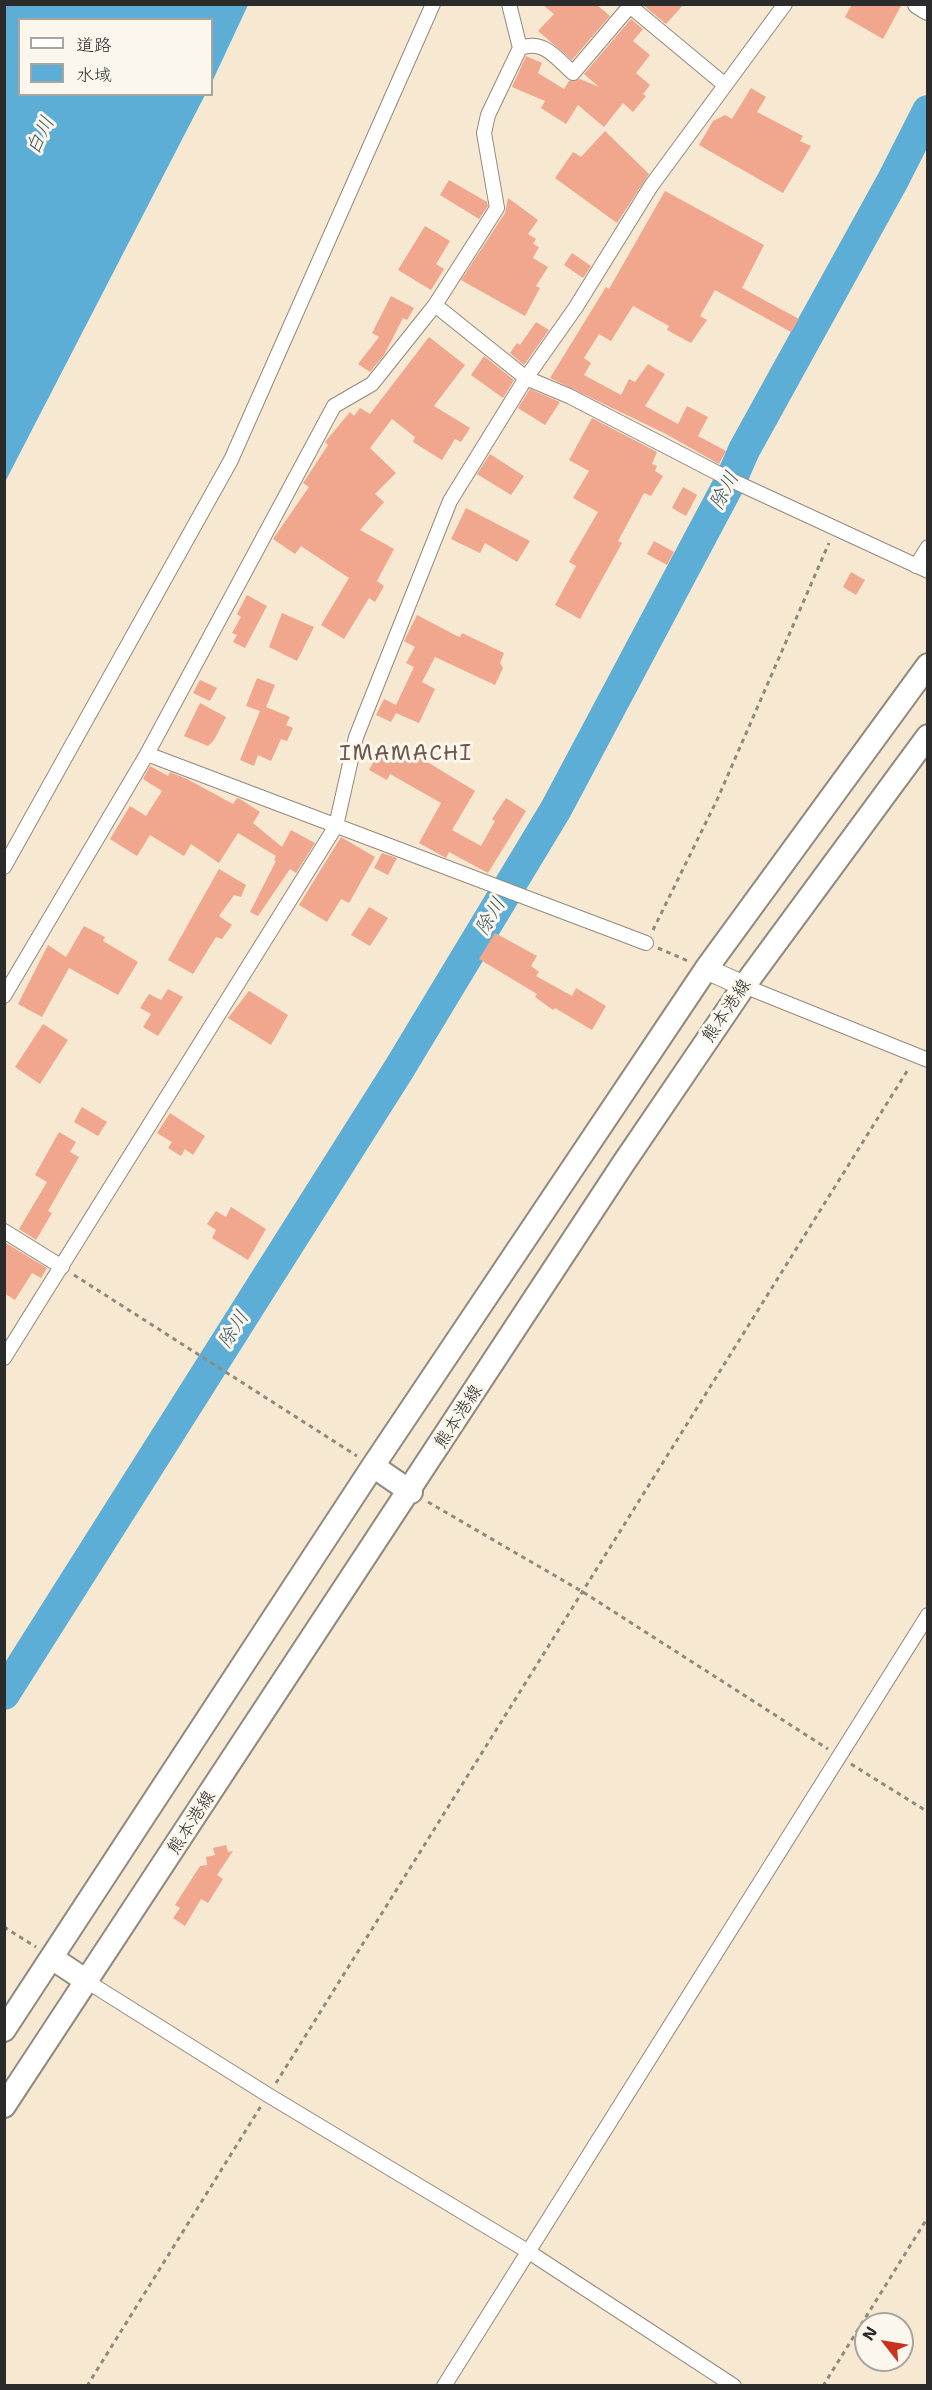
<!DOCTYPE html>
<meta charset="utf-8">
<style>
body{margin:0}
#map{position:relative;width:932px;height:2390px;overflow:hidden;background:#f6e8d1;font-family:"Shantell Sans","Klee One",sans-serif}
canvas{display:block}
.frame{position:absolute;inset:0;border:6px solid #2b2b2b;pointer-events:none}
.legend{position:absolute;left:18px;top:18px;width:195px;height:78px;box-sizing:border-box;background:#fbf7ec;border:2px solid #a8a59f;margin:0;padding:8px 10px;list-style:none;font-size:18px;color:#2b2b2b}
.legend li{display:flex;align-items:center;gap:12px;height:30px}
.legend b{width:30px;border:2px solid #a8a59f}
.north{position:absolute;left:854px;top:2312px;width:60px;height:60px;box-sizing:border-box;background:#fbf7ec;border:2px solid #a8a59f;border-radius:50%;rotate:301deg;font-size:16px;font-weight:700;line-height:24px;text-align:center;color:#2b2b2b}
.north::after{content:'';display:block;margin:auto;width:21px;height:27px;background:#c8321e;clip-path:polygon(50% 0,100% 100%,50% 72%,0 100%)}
</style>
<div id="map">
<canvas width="932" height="2390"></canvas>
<div class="frame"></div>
<ul class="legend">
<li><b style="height:8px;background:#fff"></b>道路</li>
<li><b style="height:16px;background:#5daed7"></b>水域</li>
</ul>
<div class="north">N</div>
</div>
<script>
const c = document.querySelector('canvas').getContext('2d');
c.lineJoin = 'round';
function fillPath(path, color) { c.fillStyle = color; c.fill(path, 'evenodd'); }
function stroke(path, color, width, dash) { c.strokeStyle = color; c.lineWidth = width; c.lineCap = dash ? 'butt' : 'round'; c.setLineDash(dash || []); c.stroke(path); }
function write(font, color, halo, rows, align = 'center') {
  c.font = font + ' "Shantell Sans","Klee One",sans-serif'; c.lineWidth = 6; c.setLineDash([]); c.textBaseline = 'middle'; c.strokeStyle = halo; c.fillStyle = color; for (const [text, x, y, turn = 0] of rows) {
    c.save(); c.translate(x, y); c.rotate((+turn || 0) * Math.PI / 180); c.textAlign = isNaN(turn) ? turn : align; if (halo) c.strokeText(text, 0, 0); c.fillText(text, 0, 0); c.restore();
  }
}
fillPath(new Path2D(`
 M5 4 248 5 212 82V20H20V94L205 95 5 482Z`), '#5daed7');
stroke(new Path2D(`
 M4 1694 399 1069 556 809 731 480 744 450 893 180 928 111`), '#5daed7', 32);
fillPath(new Path2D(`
 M542 4H596L610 16 572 60 538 31 554 14Z
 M642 4H684L666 24Z
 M852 4H902L883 39 845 17Z
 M631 19 643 29 633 41 650 55 636 73 650 85 643 94 646 96 633 112 623 103 604 127 578 105 566 124 541 108 545 101 512 87 526 56 542 63 538 73 564 89 569 81 580 79 599 87 584 74Z
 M751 88 766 97 757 112 803 136 800 141 811 146 783 193 699 145 713 121 725 115 732 119Z
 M605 131 649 174 617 223 555 178 573 152 581 157Z
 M449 180 487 202 488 206 479 219 440 195Z
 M665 191 764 245 742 288 799 319 791 332 715 290 700 316 707 320 691 343 667 330 669 326 633 306 611 341 599 334 584 358 591 363 584 375 621 395 629 379 635 382 648 364 665 374 645 406 678 424 687 406 708 417 698 436 726 451 719 464 666 434 550 378 606 287 609 289Z
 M508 198 538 220 528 234 536 239 533 244 539 247 533 258 548 267 536 286 540 288 525 316 461 280 505 213Z
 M425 226 450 241 436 264 444 269 431 290 398 270Z
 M572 253 591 266 583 278 564 265Z
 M391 296 414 308 407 320 403 318 384 355 370 372 358 364 379 337 372 333Z
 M536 322 549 330 524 365 510 353 517 343 520 345Z
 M429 337 465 365 434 406 470 428 461 442 455 439 442 460 413 442 415 437 392 419 370 448 396 473 375 494 384 502 360 530 394 549 377 581 384 586 375 602 369 598 344 639 321 625 349 578 301 546 295 554 273 539 309 487 303 483 328 445 325 442 350 412 354 416 360 408 370 414Z
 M484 356 514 380 503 398 471 375Z
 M530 389 560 402 545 425 518 408Z
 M592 418 657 452 652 464 657 466 655 471 663 476 651 496 644 493 618 541 622 543 580 619 555 605 576 566 569 562 598 512 573 498 589 471 569 460Z
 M490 454 524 476 511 495 477 474Z
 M683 487 697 495 686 516 672 508Z
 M466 508 530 541 517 562 485 543 480 553 451 539Z
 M654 541 674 552 667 565 647 554Z
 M851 572 865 580 856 595 843 587Z
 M247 595 267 606 245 648 233 642 237 635 232 633 241 617 237 614Z
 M282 613 314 627 297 661 269 647Z
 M417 615 455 635 460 637 462 633 504 653 500 663 503 668 495 685 435 657 422 682 435 689 419 723 396 713 391 722 376 715 384 699 396 705 414 667 406 663 415 647 404 641Z
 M257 678 275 685 266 707 290 717 286 725 293 728 287 741 281 739 271 761 258 755 254 766 240 760 260 711 246 706Z
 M200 680 217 688 210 701 193 693Z
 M200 703 226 717 214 740 208 746 184 736Z
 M383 745 416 763 419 757 475 791 452 830 481 846 495 821 492 819 506 798 526 811 488 873 449 852 446 858 419 843 441 803 390 774 387 780 369 770Z
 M150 766 168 776 170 772 187 779 233 804 237 798 240 799 260 812 253 823 282 847 291 830 315 843 296 873 290 869 258 916 250 912 276 861 274 860 276 856 238 833 219 863 191 844 184 856 150 835 137 856 110 839 130 806 146 816 162 791 143 779Z
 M341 837 375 857 349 903 341 899 327 922 299 905Z
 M382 853 397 858 388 875 374 868Z
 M219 869 246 885 241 897 234 895 219 916 232 925 222 939 216 937 193 974 168 960Z
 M369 907 388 918 370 946 351 935Z
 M84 926 105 937 103 941 138 962 118 995 69 968 42 1017 18 1004 48 945 66 957Z
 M495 933 537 956 531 966 539 972 536 976 572 996 576 988 606 1006 592 1030 555 1008 553 1010 535 997 537 994 479 959Z
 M168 989 183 997 158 1036 143 1027 151 1014 140 1008 149 994 161 1000Z
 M249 991 288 1015 271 1045 228 1018Z
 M43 1024 68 1040 40 1084 15 1067Z
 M82 1107 107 1122 98 1136 74 1122Z
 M170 1113 205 1136 193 1155 185 1149 181 1156 168 1148 172 1142 157 1133Z
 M59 1132 76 1142 70 1152 79 1157 48 1211 52 1213 36 1240 19 1229 47 1182 35 1175Z
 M231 1207 266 1229 248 1260 212 1238 216 1230 207 1224 216 1211 226 1217Z
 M4 1242 47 1268 41 1278 32 1273 15 1300 4 1293Z
 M226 1845 228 1852 233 1851 217 1875 223 1879 208 1903 201 1899 185 1926 173 1918 180 1908 175 1905 200 1866 207 1865 206 1857 215 1855 213 1848Z`), '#f1a78d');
const street = new Path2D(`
 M509 4 520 48 488 115 484 133 497 208 435 305 526 378 569 396 731 480 928 571
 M520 48C544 39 556 58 573 73L630 6 725 85
 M916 566 928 547
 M147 754 646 943
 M4 867 231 460 433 4
 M744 986 928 1060
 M4 996 147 754 334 406 372 384 435 305
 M4 1231 62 1267
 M4 1358 336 826 356 737 450 501 526 378 576 307 651 186 785 4
 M88 1982 268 2095 529 2252 734 2386
 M444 2386 928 1615`);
const secondary = new Path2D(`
 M918 4 928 10
 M706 969 744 986`);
const primary = new Path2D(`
 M373 1466 411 1492
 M52 1958 88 1982
 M4 2030 373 1466 706 969 928 665
 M4 2106 623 1164 744 986 928 736`);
stroke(street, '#908a7e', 16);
stroke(secondary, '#908a7e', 22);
stroke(primary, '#908a7e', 26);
stroke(new Path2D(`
 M653 930 717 800 829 543
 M658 948 688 961
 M74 1275 357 1456
 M428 1502 583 1592 828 1749
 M851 1764 928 1812
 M4 1927 36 1947
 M276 2083 909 1068
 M87 2386 261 2106
 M823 2386 928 2217`), '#908a7e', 3, [4.5, 4.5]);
stroke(street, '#fff', 14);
stroke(secondary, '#fff', 20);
stroke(primary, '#fff', 22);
write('18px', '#2b2b2b', '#fbf7ec', [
 ["熊本港線",727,1011,-56],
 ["熊本港線",459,1417,-57],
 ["熊本港線",192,1823,-57]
]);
write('italic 20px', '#3c5967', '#fbf7ec', [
 ["白川",41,136,-64],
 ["除川",725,491,-62],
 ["除川",491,917,-59],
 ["除川",234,1330,-58]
]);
c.letterSpacing = '1.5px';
write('21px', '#70564d', '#fbf7ec', [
 ["IMAMACHI",406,755]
]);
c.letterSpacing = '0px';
</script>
